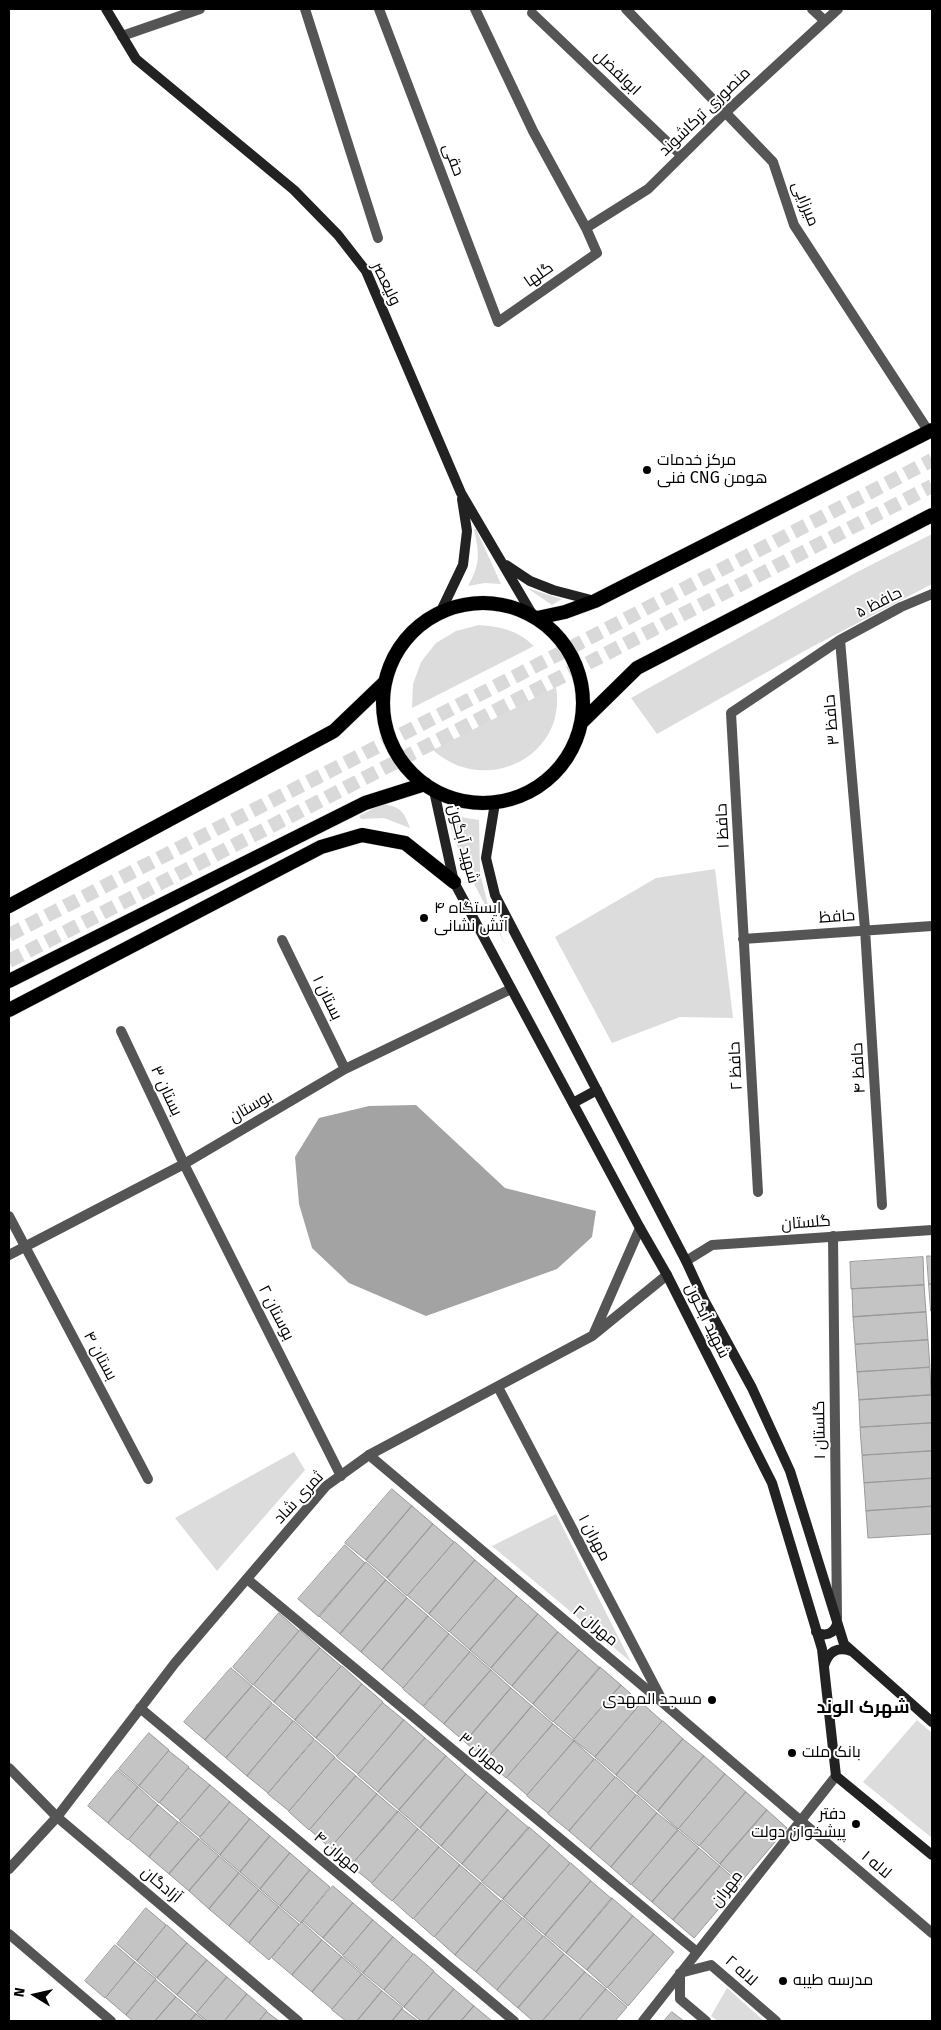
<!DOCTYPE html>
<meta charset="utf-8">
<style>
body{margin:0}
#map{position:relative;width:941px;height:2030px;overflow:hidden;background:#fff;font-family:"Fira Sans",sans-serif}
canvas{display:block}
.frame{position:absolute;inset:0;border:10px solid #000;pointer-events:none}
.north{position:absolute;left:10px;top:1970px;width:50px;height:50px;-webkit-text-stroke:4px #fff;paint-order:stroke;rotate:280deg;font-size:14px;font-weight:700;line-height:20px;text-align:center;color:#000}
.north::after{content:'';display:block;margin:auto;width:18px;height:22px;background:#000;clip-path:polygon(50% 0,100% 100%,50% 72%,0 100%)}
</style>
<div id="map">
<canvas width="941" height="2030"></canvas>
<div class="frame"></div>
<div class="north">N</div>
</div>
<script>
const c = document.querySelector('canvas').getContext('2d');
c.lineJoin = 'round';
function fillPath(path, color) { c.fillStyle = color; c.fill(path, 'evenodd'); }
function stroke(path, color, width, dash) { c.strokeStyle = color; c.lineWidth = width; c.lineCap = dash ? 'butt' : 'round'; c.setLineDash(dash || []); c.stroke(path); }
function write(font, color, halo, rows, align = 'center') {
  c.font = font + ' "Fira Sans",Cairo,sans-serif'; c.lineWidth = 4; c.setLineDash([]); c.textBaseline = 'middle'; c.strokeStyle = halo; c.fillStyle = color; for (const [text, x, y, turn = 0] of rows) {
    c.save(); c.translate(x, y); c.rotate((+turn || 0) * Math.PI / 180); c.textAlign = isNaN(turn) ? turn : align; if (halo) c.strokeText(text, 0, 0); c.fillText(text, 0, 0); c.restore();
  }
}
fillPath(new Path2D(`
 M474 529H476L501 584 485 583 468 586C481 563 479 554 474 529Z
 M932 534V584L808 649 657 734 631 698 857 572Z
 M527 588 562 599 552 605Z
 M479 625C502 627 517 630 534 646L412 708 413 684 421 662 436 643 456 631Z
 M556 687C568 757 484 797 433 750Z
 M382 804C401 807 403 810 410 828L384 818 361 819 359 816Z
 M445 809 460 817 479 820 480 873 488 905 506 946 461 858Z
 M715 869 733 1018 680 1017 612 1043 555 937 656 878Z
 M294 1452 305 1470 217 1571 175 1518Z
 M556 1514 631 1662 492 1546Z
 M917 1720 932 1733V1838L863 1782Z
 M727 1988 764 2021H718L711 2016Z`), '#dcdcdc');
fillPath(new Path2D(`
 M416 1105 505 1188 596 1211 592 1237 557 1269 426 1316 349 1283 312 1248 299 1204 295 1157 319 1118 369 1106Z`), '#a3a3a3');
const building = new Path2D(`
 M927 1256H932V1284H929Z
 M923 1257 924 1285 851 1289 850 1262Z
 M929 1284H932V1311H931Z
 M924 1285 926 1312 853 1317 852 1289Z
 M926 1312 928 1340 855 1344 853 1317Z
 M928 1340 930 1367 857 1372 855 1345Z
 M930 1368 931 1395 859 1400 857 1372Z
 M932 1395V1423L860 1427 859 1400Z
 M932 1423V1451L862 1455 860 1428Z
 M932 1451V1478L864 1483 862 1456Z
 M932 1479V1506L866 1511 864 1483Z
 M392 1489 412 1506 366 1560 345 1543Z
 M412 1506 433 1524 387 1578 366 1560Z
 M932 1507V1534L868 1538 866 1511Z
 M433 1524 454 1542 407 1596 387 1578Z
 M455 1542 475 1560 429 1614 408 1596Z
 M345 1545 365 1563 319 1617 298 1599Z
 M475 1560 496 1578 449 1632 429 1614Z
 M366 1562 386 1580 340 1634 319 1616Z
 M496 1578 517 1596 470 1650 450 1632Z
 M386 1580 407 1598 361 1652 340 1634Z
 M517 1596 538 1614 491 1668 470 1650Z
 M407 1598 428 1616 382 1670 361 1652Z
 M279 1613 299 1631 253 1685 233 1667Z
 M538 1614 558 1632 512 1686 491 1668Z
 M428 1616 449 1634 403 1688 382 1670Z
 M300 1630 320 1648 274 1702 254 1685Z
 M558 1632 579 1650 533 1704 512 1686Z
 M449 1634 470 1652 423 1706 403 1689Z
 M320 1648 341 1666 295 1720 274 1702Z
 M579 1650 600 1668 553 1722 533 1704Z
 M470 1652 491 1670 444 1724 424 1707Z
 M342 1666 362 1684 316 1738 295 1720Z
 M600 1667 621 1685 574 1739 554 1722Z
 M231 1668 252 1686 205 1740 184 1722Z
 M491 1670 511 1688 465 1742 444 1724Z
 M362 1684 383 1702 337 1756 316 1738Z
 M621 1685 641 1703 595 1757 574 1740Z
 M252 1686 272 1703 226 1758 205 1740Z
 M511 1688 532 1706 486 1760 465 1742Z
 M383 1703 404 1720 358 1774 337 1757Z
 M642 1703 662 1721 616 1775 595 1757Z
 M273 1704 293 1721 247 1776 226 1758Z
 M532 1706 553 1724 506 1778 486 1760Z
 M404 1720 425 1738 378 1792 358 1775Z
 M294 1721 314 1739 268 1793 247 1776Z
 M663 1721 683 1739 637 1793 616 1775Z
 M553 1724 574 1741 527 1795 507 1778Z
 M149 1733 169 1750 139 1786 119 1769Z
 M425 1738 446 1756 399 1810 378 1792Z
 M683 1739 704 1756 658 1811 637 1793Z
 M315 1740 335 1757 289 1811 268 1794Z
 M574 1741 594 1759 548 1813 527 1796Z
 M169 1751 189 1767 159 1803 139 1786Z
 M446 1756 466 1774 420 1828 399 1810Z
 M704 1756 725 1774 678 1829 658 1811Z
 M335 1758 356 1776 309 1830 289 1812Z
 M595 1759 615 1777 569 1831 548 1814Z
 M189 1768 210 1785 180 1820 160 1803Z
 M118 1770 138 1787 108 1823 88 1806Z
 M466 1774 487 1792 441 1846 420 1828Z
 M725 1774 746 1792 699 1846 679 1829Z
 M356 1776 377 1794 330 1848 310 1830Z
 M616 1777 636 1795 590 1849 569 1831Z
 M210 1785 230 1802 200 1837 180 1821Z
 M138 1787 158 1805 128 1840 108 1823Z
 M487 1792 508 1810 462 1864 441 1846Z
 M746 1792 767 1810 720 1864 700 1846Z
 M377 1794 398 1812 351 1865 331 1848Z
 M637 1795 657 1813 611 1867 590 1849Z
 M230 1802 250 1819 220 1855 200 1838Z
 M158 1805 178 1822 149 1857 129 1840Z
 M508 1810 529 1828 482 1881 462 1864Z
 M767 1810 787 1828 741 1882 720 1864Z
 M398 1811 418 1829 372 1883 351 1866Z
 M657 1813 678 1830 631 1885 611 1867Z
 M250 1819 270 1836 240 1872 220 1855Z
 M179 1822 199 1839 169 1874 149 1857Z
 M529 1827 550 1845 503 1899 482 1882Z
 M418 1829 439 1847 392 1901 372 1884Z
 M678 1830 699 1848 652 1902 632 1885Z
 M270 1836 290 1853 260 1889 240 1872Z
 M199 1839 219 1856 189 1891 169 1874Z
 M550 1845 570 1863 524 1917 503 1899Z
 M439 1847 460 1865 413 1919 393 1901Z
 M699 1848 720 1866 673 1920 652 1902Z
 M290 1853 310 1870 280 1906 260 1889Z
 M219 1856 239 1873 209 1909 189 1891Z
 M571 1863 591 1881 545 1935 524 1917Z
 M460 1865 481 1883 434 1937 414 1919Z
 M720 1866 740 1884 694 1938 673 1920Z
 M310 1870 330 1887 301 1923 280 1906Z
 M239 1873 259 1890 229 1926 209 1909Z
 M591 1881 612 1899 566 1953 545 1935Z
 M481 1883 501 1901 455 1955 435 1937Z
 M333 1886 353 1903 323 1938 303 1921Z
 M259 1890 279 1907 249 1943 229 1926Z
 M612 1898 633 1916 587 1970 566 1953Z
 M502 1900 522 1918 476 1972 455 1955Z
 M353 1903 373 1920 343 1955 323 1938Z
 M279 1907 299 1924 269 1960 249 1943Z
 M146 1908 166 1925 137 1961 117 1944Z
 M633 1916 654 1934 607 1988 587 1970Z
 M523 1918 543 1936 497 1990 476 1972Z
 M373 1920 393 1937 363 1973 343 1956Z
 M302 1922 322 1940 292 1975 272 1958Z
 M167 1925 187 1943 157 1978 137 1961Z
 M654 1934 674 1952 628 2006 608 1988Z
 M544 1936 564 1954 518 2008 497 1990Z
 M393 1937 413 1954 384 1990 363 1973Z
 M322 1940 342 1957 312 1992 292 1975Z
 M187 1943 207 1960 177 1995 157 1978Z
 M115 1945 135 1962 105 1998 85 1981Z
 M414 1954 434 1971 404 2007 384 1990Z
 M564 1954 585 1972 542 2021H533L518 2008Z
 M342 1957 362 1974 332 2009 312 1992Z
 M207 1960 227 1977 197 2012 177 1995Z
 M135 1962 156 1979 126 2015 106 1998Z
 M434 1972 454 1989 427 2021H421L404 2007Z
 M585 1972 606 1989 578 2021H543Z
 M362 1974 382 1991 357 2021H346L332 2010Z
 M227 1977 247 1994 224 2021H207L197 2013Z
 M156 1980 176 1997 155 2021H133L126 2015Z
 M454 1989 474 2006 461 2021H427Z
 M606 1989 627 2007 615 2021H579Z
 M382 1991 403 2008 392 2021H357Z
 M247 1994 267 2011 259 2021H225Z
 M176 1997 196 2014 190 2021H155Z
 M474 2006 492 2021H461Z
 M402 2009 418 2021H392Z
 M267 2012 279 2021H259Z
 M672 2012 684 2021H664Z
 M196 2014 205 2021H190Z`);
fillPath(building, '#c4c4c4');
stroke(building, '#999', 1);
stroke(new Path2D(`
 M9 935 545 661 932 460
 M9 961 932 486`), '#d9d9d9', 14, [14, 7]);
const trunk = new Path2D(`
 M383 703a100 100 0 1 1 200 0a100 100 0 1 1-200 0Z
 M537 618 565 612 595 601 932 430
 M582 722 637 668 932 515
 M9 906 334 731 384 683
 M9 981 365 803 425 784
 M9 1010 321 847 362 835 405 843 454 882`);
stroke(trunk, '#dbdbdb', 15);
stroke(new Path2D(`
 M305 9 378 238
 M379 9 498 322 597 253 586 228 533 131 475 9
 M626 9 773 162 794 225 929 432
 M812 9 825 21
 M532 13 681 155
 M122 36 200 9
 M586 228 648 189 726 112 838 9
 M840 640 901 607 932 594
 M743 939 932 926
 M282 940 345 1069
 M121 1031 184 1164 341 1476
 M758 1192 731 713 840 640 865 929 882 1205
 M9 1216 148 1479
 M833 1236 837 1618
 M9 1255 184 1164 345 1069 511 989
 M498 1387 661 1698
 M369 1455 663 1703 932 1933
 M247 1579 697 1952
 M140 1708 514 2021
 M9 1869 57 1817
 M9 1934 111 2021
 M706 2021 680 1999V1973L711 1965 776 2021`), '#555', 10);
stroke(new Path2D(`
 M686 1261 712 1245 932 1230
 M594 1333 640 1228
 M9 1768 57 1817 298 2021
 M57 1817 175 1663 326 1486 369 1455 592 1336 667 1275
 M643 2021 836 1776`), '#555', 10);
stroke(new Path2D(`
 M106 9 136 59 294 190 338 235 366 271 461 493 532 614
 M506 565 530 581 553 590 595 601
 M441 611 463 565 467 531 462 499
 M434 791 454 882 640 1228 667 1275 772 1483 822 1649 836 1776 932 1855
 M495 803 486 858 495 895 686 1261 704 1300 752 1388 790 1471 844 1644 932 1722
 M573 1103 597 1090
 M816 1632C825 1637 834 1634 837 1624
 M824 1666C828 1652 837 1646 851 1651`), '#222', 10);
stroke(trunk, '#000', 14);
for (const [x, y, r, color] of [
 [647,470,5,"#000"],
 [424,918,5,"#000"],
 [712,1700,5,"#000"],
 [792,1753,5,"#000"],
 [856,1824,5,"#000"],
 [783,1981,5,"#000"]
]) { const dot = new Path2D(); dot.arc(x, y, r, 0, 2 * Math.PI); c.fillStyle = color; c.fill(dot); stroke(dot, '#fff', 2); }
write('16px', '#000', '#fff', [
 ["ابولفضل",617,73,44],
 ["منصوری ترکاشوند",705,112,-44],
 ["حقی",453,160,69],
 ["میرزایی",805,204,68],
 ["گلها",539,275,-35],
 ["ولیعصر",386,284,64],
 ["حافظ ۵",879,603,-27],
 ["حافظ ۳",832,720,-95],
 ["حافظ ۱",723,826,-93],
 ["شهید آبگون",463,844,75],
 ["حافظ",837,917,-4],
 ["بستان ۱",327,998,64],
 ["حافظ ۲",736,1066,-93],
 ["حافظ ۴",859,1068,-93],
 ["بستان ۳",166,1091,65],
 ["بوستان",251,1107,-30],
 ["گلستان",806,1223,-4],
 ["بوستان ۲",276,1313,63],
 ["شهید آبگون",707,1321,64],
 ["بستان ۴",100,1356,62],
 ["گلستان ۱",820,1430,-91],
 ["ثمری شاد",299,1498,-47],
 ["۱ مهران",594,1538,62],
 ["مهران ۲",595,1626,40],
 ["مهران ۳",482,1754,40],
 ["مهران ۴",337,1853,40],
 ["لاله ۱",876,1865,40],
 ["آزادگان",161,1885,40],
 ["مهران",727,1889,-52],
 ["لاله ۲",741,1971,41]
]);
write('16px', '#000', '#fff', [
 ["مرکز خدمات",657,461],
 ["فنی CNG هومن",657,479],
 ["ایستگاه ۴",434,909],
 ["آتش نشانی",434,927],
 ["مسجد المهدی",702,1700,"right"],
 ["بانک ملت",802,1753],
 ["دفتر",846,1815,"right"],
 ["پیشخوان دولت",846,1833,"right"],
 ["مدرسه طیبه",793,1981]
], 'left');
write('bold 18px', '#000', '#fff', [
 ["شهرک الوند",863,1708]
]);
</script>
